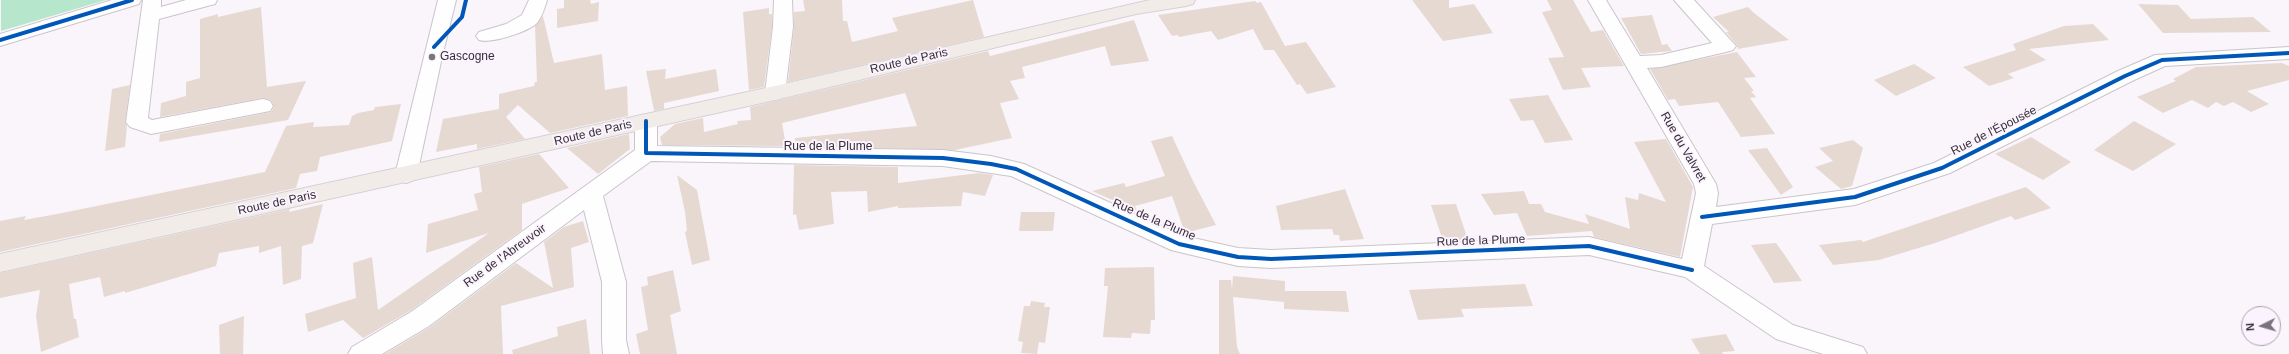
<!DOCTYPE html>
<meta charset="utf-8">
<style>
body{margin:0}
#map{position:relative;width:2289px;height:354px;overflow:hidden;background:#faf5fb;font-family:Helvetica,sans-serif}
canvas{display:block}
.north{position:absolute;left:2241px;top:306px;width:40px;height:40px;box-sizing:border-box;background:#fbf3fd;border:1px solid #aca4ae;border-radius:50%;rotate:265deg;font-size:11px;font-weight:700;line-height:16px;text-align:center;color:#352e37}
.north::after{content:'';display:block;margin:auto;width:14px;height:18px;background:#7a747c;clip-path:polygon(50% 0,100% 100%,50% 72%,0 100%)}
</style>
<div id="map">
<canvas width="2289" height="354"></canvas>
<div class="north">N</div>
</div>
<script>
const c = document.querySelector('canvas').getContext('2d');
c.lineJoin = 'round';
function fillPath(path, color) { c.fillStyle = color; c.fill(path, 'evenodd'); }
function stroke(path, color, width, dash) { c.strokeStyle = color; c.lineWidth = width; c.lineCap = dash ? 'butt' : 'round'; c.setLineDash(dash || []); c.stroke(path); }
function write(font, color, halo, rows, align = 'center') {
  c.font = font + ' Helvetica,sans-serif'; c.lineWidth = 4; c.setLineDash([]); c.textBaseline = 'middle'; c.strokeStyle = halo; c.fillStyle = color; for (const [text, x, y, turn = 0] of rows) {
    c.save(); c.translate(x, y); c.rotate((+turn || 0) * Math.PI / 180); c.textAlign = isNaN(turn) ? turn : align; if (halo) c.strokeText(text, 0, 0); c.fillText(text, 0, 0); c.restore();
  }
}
fillPath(new Path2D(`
 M1 0H106L1 31Z`), '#b6e7cc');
fillPath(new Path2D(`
 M564 0H590L591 4 599 2 598 21 557 28V9L564 8Z
 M803 0H842L843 21H847L852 42 898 31 892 18 973 0 984 37 788 82 794 27V12L805 11Z
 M1412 0H1449V8L1474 4 1493 33 1443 41Z
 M1547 0H1573L1591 32 1603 30 1624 66 1581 68 1591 87 1563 90 1548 58 1564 57 1542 12 1552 10Z
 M1255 1 1257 3 1261 2 1285 46 1306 42 1336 87 1307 94 1300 84 1297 85 1274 50H1264L1253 29 1218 40 1211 31 1179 37 1178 35 1172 36 1158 15Z
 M2138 4 2178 5 2191 19 2253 17 2271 32 2163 33Z
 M261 7 267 87 306 81 288 120 159 142 160 134 271 112 274 107 271 100 263 98 160 117 161 103 186 96V82L200 78V19L218 14V17Z
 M1748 7 1754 13 1789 40 1738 49 1737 45 1726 32H1729L1713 17Z
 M769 8V14H772V27L764 87 749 90 743 12Z
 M1652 15 1662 45 1667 44 1672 51 1641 54 1621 18Z
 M543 16 554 63 602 54 605 90 627 86 628 116 550 133 518 105 506 117 525 139 477 149V144L436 152 443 119 499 109V94L534 86 535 82H537L535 26Z
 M1134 20 1149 61 1111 66 1105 46 1022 67 1025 78 1010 81 1019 99 1000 103 1012 138 955 150 795 146V138L917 126 905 93 782 123 786 146 662 145 660 137 675 124 703 118 704 132 738 124 737 121 751 120 750 107 988 51 990 56Z
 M2093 24 2109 40 2029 49 2046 60 2008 74 2014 78 1989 86 1963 67 2016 50 2013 44 2064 26Z
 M1737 52 1756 77 1744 78 1754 91H1751L1756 97 1750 98 1775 134 1741 137 1718 102 1679 106 1675 99 1668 100 1650 69Z
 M2282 63 2289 66V80L2247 91 2269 104 2251 112 2233 102 2224 106 2216 102 2208 108 2192 100 2163 113 2137 97 2176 81 2173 79 2196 67Z
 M1914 64 1936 78 1896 96 1874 80Z
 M666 69 665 79 716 69 719 91 664 103V109L654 111 646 71Z
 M130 85 125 122 127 125 125 147 105 151 112 89Z
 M1548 95 1560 117 1573 140 1545 143 1533 120 1521 121 1509 99Z
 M401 104 392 141 320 157 317 171 300 174 296 188 0 252V221L26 216 24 220 57 214 265 172 286 126 314 122 313 127 349 125 352 116 358 113 374 110 375 107Z
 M2134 121 2176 144 2133 171 2094 150Z
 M629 134 630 149 598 174 567 148Z
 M1172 136 1192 179 1216 225 1185 233 1172 196 1135 206 1137 211 1092 191 1124 183 1126 187 1165 176 1151 141Z
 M2031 137 2071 162 2043 180 1995 154Z
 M1666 139 1693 187 1680 257 1594 237 1592 231 1527 236 1517 213 1494 215 1481 194 1524 191 1529 204H1541L1545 212 1589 224 1585 214 1630 229 1625 197 1638 200 1639 193 1666 202 1634 142Z
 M1853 140 1863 148 1852 186 1841 189 1815 167 1833 161 1819 148Z
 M1767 148 1793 187 1781 195 1748 150Z
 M539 154 569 188 522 204V230L410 311 363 338 343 320 308 332 305 314 356 298 353 263 372 257 378 310 489 233 426 253 428 224 478 210 474 194 482 192 479 167Z
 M794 165 898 167V183L979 173 993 175 985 196 963 192 961 206 898 208V206L868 212 867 191 831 192 834 224 799 230 796 214 793 215Z
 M677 175 697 190 710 260 692 265 685 232 687 231 685 212Z
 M2026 187 2051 208 2015 220 2011 216 1935 243 1879 260 1833 265 1819 245 1861 240 1863 242Z
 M1345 189 1364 239 1340 241 1339 235H1334L1332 229 1281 230 1276 206Z
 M323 204 313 243 302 246 301 279 283 285 281 246 259 253V246L219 253 216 266 125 293V291L104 297 100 277 69 284 74 319H76L79 337 41 352 36 316 40 290 0 298V273L290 209 289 212Z
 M1456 204 1468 240 1443 241 1431 205Z
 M1021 212H1055L1053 231H1019Z
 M583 221 589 242 571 248 574 287 501 306 503 354H385L430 327 516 263 553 288 544 242 564 227Z
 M1776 243 1784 254 1802 281 1774 283 1751 245Z
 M1154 267 1155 320H1151L1150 334 1132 333 1131 338 1103 337 1108 286H1104L1105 268Z
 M673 270 681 311 670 315 677 354H640L636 334 648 330 641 287 648 285 647 277Z
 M1233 276 1285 281V291H1346L1349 312 1284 309V300V302L1233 297 1237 347 1240 354H1219V280H1231L1232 289Z
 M1525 284 1533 306 1461 309 1464 317 1418 320 1409 290Z
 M1031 301 1045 303 1044 307H1050L1045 343 1039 342 1037 354 1021 353 1023 342 1018 341 1024 306H1030Z
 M244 316 243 354H220L219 325Z
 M586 319 590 354H513L512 350 558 336 557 327Z
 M1726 334 1735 351 1722 352 1723 354H1700L1691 339Z`), '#e6d9d1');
const minor = new Path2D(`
 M112 0H141L139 4 0 46V34Z
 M143 0H161V7L186 0H217L215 4 159 19 148 118 152 120 263 99 270 101 273 106 270 111 151 134 130 127 126 122Z
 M438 0H456L442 57 417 175 414 180 406 183 398 180 395 175Z
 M529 0H547C545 7 542 17 537 23 528 32 491 44 479 40L476 36 479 32 506 24 522 15Z
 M774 0H792L793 27 785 93 782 98 775 100 768 98 765 93 773 27Z
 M1588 0H1606L1640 56 1661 55 1712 43 1674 0H1694L1736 46 1733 50 1726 52 1661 67 1647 68 1716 184 1718 193 1716 207 1854 189 1934 163 2118 71 2155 55 2289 47V59L2165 66 2132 81 1950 173 1855 205 1712 224 1704 266 1793 325 1863 347 1867 354H1823L1776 339 1685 277 1589 255 1271 268 1238 266 1171 250 1011 176 943 166 651 161 603 196 626 282V340L629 354H603L602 340V282L584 210 429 326 382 354H348L352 347 411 312 635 150V121L639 116 646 114 653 116 657 121V146L943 150 991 156 1024 164 1184 236 1238 248 1271 250 1589 237 1682 259 1696 193 1694 184Z`);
const major = new Path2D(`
 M1150 0H1195L1193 4 1186 6 1136 14 775 100 0 272V254L775 86Z`);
stroke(minor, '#cac4cb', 2);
stroke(major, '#d5d1d5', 2);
fillPath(minor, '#fefefe');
fillPath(major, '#f2ece9');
stroke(new Path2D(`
 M0 40 132 0
 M434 47 462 17 466 0
 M646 121V153L943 158 991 164 1016 169 1179 244 1238 257 1271 259 1589 246 1692 270
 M1702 217 1855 197 1942 168 2125 76 2162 60 2289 53`), '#0057b8', 4);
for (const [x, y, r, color] of [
 [432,57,4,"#7a747c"]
]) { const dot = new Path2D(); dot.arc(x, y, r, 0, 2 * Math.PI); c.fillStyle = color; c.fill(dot); stroke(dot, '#fbf3fd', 1.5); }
write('12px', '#352e37', '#fbf3fd', [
 ["Gascogne",440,57]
], 'left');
write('12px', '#352e37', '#fbf3fd', [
 ["Route de Paris",909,61,-13],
 ["Rue de l'Épousée",1994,131,-27],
 ["Route de Paris",593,133,-13],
 ["Rue de la Plume",828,147],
 ["Rue du Valvret",1683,147,60],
 ["Route de Paris",277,203,-12],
 ["Rue de la Plume",1154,220,23],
 ["Rue de la Plume",1481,241,-2],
 ["Rue de l'Abreuvoir",505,256,-36]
]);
</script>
